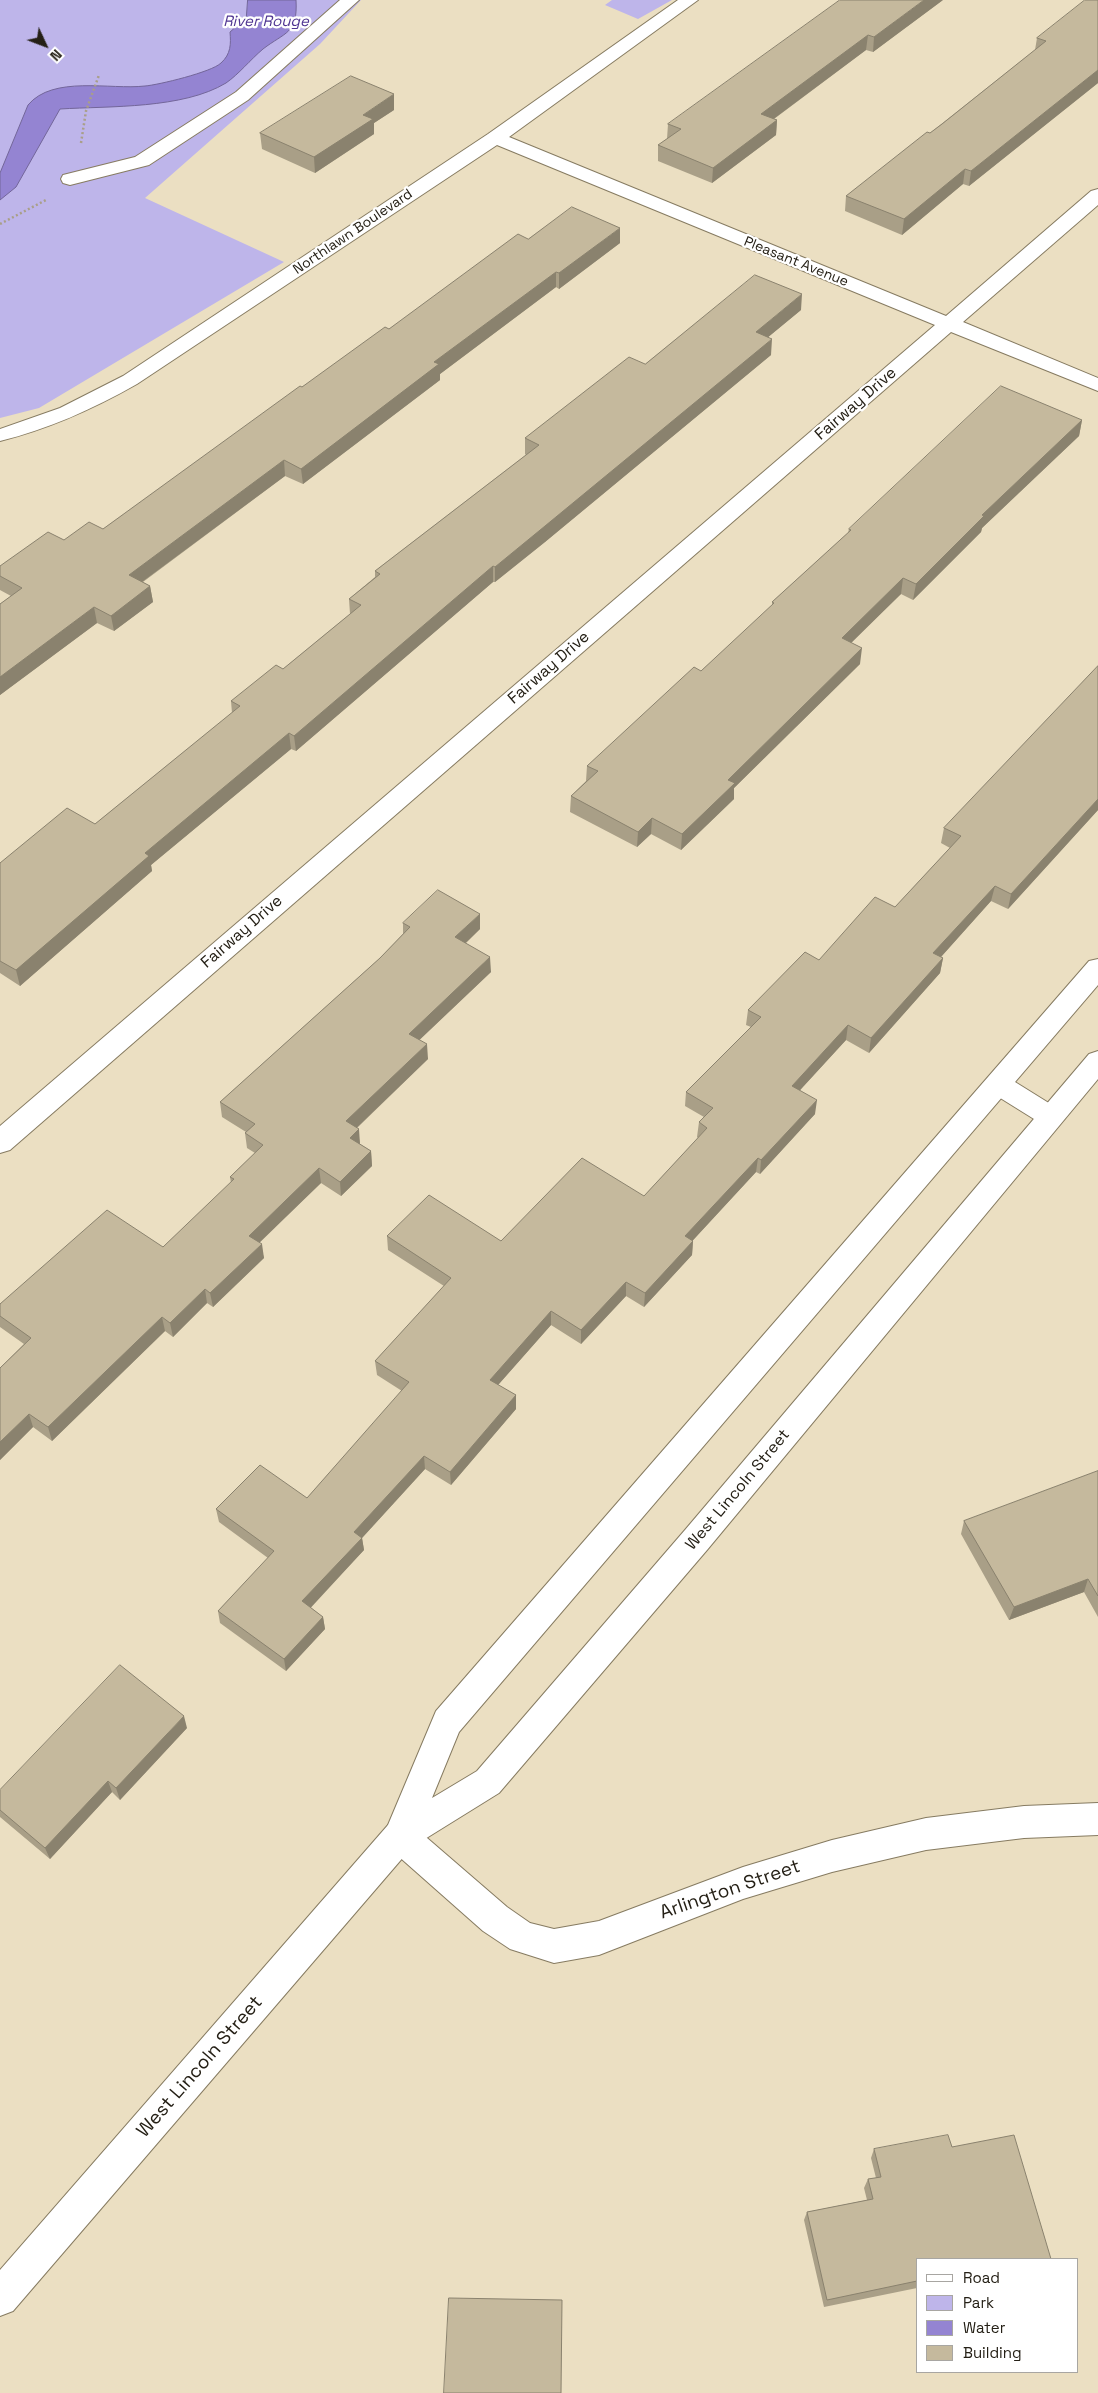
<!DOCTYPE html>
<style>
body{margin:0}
#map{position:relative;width:1098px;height:2393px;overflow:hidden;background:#ebdfc2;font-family:"Space Grotesk",sans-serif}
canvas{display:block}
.legend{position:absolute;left:916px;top:2258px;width:162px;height:115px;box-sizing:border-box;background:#fff;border:1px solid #a8a6a2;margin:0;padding:6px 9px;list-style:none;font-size:15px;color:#252016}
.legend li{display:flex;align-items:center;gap:10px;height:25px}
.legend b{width:25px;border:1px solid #a8a6a2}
.north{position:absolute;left:20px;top:20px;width:50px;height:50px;-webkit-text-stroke:4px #fff;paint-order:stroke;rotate:133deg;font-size:14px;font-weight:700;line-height:20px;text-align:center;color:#252016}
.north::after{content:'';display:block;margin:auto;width:18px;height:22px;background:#252016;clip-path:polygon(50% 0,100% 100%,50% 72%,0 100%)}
</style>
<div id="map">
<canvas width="1098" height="2393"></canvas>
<ul class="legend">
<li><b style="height:6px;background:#fff"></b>Road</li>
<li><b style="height:14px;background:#beb5ea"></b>Park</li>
<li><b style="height:14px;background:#9484d2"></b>Water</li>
<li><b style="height:14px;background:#c5b99d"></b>Building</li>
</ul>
<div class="north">N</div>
</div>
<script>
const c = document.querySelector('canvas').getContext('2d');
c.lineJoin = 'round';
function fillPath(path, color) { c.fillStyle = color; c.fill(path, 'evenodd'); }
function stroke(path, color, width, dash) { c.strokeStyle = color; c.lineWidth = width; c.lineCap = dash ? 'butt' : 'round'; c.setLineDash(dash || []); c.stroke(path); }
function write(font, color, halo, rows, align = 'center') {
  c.font = font + ' "Space Grotesk",sans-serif'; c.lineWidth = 4.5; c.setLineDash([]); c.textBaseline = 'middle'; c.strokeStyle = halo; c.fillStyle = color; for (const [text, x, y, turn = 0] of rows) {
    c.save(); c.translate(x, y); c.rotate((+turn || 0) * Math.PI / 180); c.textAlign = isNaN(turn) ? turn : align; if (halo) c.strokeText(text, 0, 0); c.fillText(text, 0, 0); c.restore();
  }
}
fillPath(new Path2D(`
 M0 0H361L320 44 145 198 284 262 39 408 0 418Z
 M612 0H672L638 19 605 5Z`), '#beb5ea');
const water = new Path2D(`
 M248 0H296C298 34 285 32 263 49 250 60 239 74 226 83 183 109 110 106 60 109L16 187 0 200V173L28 105C53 75 110 90 145 86 158 85 212 72 221 63 231 54 231 44 230 32L246 18Z`);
fillPath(water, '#9484d2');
stroke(water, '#73669a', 1);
const service = new Path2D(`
 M340 0H359L248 100 149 165 70 185 63 183 61 179 63 175 135 157 236 92Z`);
const minor = new Path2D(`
 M678 0H698L509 137 946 316 1091 191 1098 189V205L963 322 1098 378V391L951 332 10 1150 0 1153V1126L935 325 497 145 137 384C93 409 49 429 0 441V429L60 408 123 376 488 134Z
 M998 1074 1007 1077 1060 1110 1064 1117 1060 1124 1051 1127 1042 1124 989 1091 985 1084 989 1077Z
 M1098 1803V1835L1024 1838 926 1850 832 1872 743 1899 599 1955 554 1963 510 1949 483 1931 388 1847 384 1836 388 1825 400 1820 412 1825 507 1907 530 1923 554 1929 599 1921 743 1867 832 1840 926 1818 1024 1806Z`);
const tertiary = new Path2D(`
 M1098 959V985L459 1732 432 1798 477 1771 685 1530 1089 1054 1098 1051V1079L707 1550 499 1793 412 1847 13 2311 0 2316V2270L388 1825 436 1711 1089 961Z`);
stroke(service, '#867b61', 2);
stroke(minor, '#867b61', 2);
stroke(tertiary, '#867b61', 2);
stroke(new Path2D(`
 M81 143 86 111 99 75
 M0 224 46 200`), '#a99f88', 2.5, [2, 2.5]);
fillPath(service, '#fff');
fillPath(minor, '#fff');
fillPath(tertiary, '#fff');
fillPath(new Path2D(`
 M943 0 873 52 866 50 774 119 777 120 776 135 712 183 658 161V145L667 139 668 124Z
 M1098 0V83L969 186 963 184 902 235 845 211 846 196 930 133 1035 50 1037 38Z
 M394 110 374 123V134L315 173 262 149 260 133Z
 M528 239 620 243 559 289 556 287 440 374V380L303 484 285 476 143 582 150 586 153 602 114 631 97 623 0 695V604L11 596 0 590V566L64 540 103 529 302 387 389 329Z
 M801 310 768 337 771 355 545 542 495 582H493L296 751 291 749 151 865 152 871 20 986 0 973V863L95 824 232 713 231 701 283 669 350 614 349 599 375 577V571L526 455 525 454V438L645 364Z
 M1082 420 1079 436 982 528 981 532 913 600 901 594 851 642 860 664 734 788V799L681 850 651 834 637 847 570 812 571 796 586 781 587 766 701 671 772 606V602L848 533 849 529Z
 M1098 666V810L1008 909 991 901 941 957 943 958 940 973 869 1053 846 1040 800 1090 815 1114 760 1174 756 1172 693 1240V1241L692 1255 644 1307 626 1296 581 1344 551 1325 498 1385 516 1395V1409L451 1485 425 1469 362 1538 364 1550 310 1607 323 1617 325 1629 286 1671 220 1623 218 1611 268 1558 219 1522 216 1509 307 1498 402 1391 377 1375 375 1361 444 1286 388 1250 387 1236 501 1241 644 1196 698 1138 697 1137 699 1122 704 1117 685 1106 686 1092 751 1027 746 1025 748 1010 895 907 950 848 941 843 944 828Z
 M403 923 480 929 466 943 491 972 419 1040 428 1059 357 1128 360 1144 371 1151 372 1166 341 1196 321 1183 259 1242 264 1258 213 1307 207 1303 173 1337 165 1331 52 1441 33 1427 0 1460V1368L24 1344 0 1327V1304L163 1247 231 1183 230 1177 255 1153 247 1148 245 1133 246 1132 222 1117 220 1102 380 958 403 934Z
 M1098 1471V1617L1084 1592 1009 1620 961 1534 964 1521Z
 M187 1728 120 1800 112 1792 50 1859 0 1817V1790Z
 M874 2149 917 2259V2288L824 2307 804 2220 807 2212 867 2200 864 2188 868 2179 876 2178 871 2158Z`), '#a99f87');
fillPath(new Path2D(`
 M924 0H943L873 52 874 37Z
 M868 35 866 50 760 129 761 114Z
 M1098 70V83L969 186 971 171Z
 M394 94V110L374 123V134L315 173 314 157 363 115Z
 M777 120 776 135 712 183 713 168Z
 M965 169 963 184 902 235 904 219Z
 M620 228V243L559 289V273Z
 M556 272V287L440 374V380L303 484 301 469 434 362Z
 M802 294 801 310 755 348 756 332Z
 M772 339 771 355 545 542 495 582V567Z
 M1082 420 1079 436 982 528 981 532 913 600 916 584 982 515Z
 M284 460 285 476 131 590 129 575Z
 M493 566V582L296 751 294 736Z
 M903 578 901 594 840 654 842 638Z
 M150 586 153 602 114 631 111 616Z
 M94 607 97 623 0 695V677Z
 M862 648 860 664 734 788V799L681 850 682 834 728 780Z
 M289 733 291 749 151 865 152 871 20 986 16 970 145 853Z
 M1098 799V810L1008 909 1011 894Z
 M652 818 651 834 637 847 638 832Z
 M995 886 991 901 931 968 933 953Z
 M480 914V929L456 952 455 937Z
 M490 957 491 972 410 1049 409 1034Z
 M943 958 940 973 869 1053 871 1038Z
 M848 1025 846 1040 791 1100 792 1086Z
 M427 1044 428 1059 348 1136 346 1121Z
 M817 1100 815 1114 760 1174 761 1160Z
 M359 1129 360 1144 351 1153 350 1138Z
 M371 1151 372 1166 341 1196 340 1182Z
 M758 1158 756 1172 684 1250 685 1236Z
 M319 1168 321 1183 252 1250 249 1236Z
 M693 1241 692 1255 644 1307 645 1293Z
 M262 1244 264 1258 213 1307 210 1293Z
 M626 1282V1296L581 1344V1330Z
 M205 1289 207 1303 173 1337 170 1323Z
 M551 1311V1325L491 1393 490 1380Z
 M162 1317 165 1331 52 1441 48 1427Z
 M516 1395V1409L451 1485 450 1472Z
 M29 1414 33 1427 0 1460V1442Z
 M424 1456 425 1469 362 1538 364 1550 305 1614 302 1601 354 1532Z
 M1088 1579 1084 1592 1009 1620 1014 1607Z
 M323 1617 325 1629 286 1671 284 1659Z
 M184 1716 187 1728 120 1800 116 1788Z
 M108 1781 112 1792 50 1859 45 1848Z`), '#8a826e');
const building = new Path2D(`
 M840 0H924L874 37 868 35 761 114 777 120 713 168 658 145 681 129 668 124Z
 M1085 0H1098V70L971 171 965 169 904 219 846 196 927 132 930 133 942 124 1046 41 1037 38Z
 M351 76 394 94 363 115 373 119 314 157 260 133Z
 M572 207 620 228 559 273 556 272 434 362 439 364 301 469 284 460 129 575 150 586 111 616 94 607 0 677V604L22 588 0 576V566L48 532 64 540 89 522 103 529 300 386 302 387 385 327 389 329 518 234 528 239Z
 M755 275 802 294 756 332 772 339 545 526 495 567 493 566 294 736 289 733 145 853 149 856 16 970 0 961V863L67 808 95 824 240 706 231 701 276 665 283 669 361 605 349 599 380 574 375 571 539 445 525 438 629 357 645 364Z
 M1001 386 1082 420 982 515 984 516 916 584 903 578 842 638 862 648 728 780 735 783 682 834 652 818 638 832 571 796 598 771 587 766 694 667 701 671 774 603 772 602 851 530 849 529Z
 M1098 666V799L1011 894 995 886 933 953 943 958 871 1038 848 1025 792 1086 817 1100 761 1160 758 1158 685 1236 693 1241 645 1293 626 1282 581 1330 551 1311 490 1380 516 1395 450 1472 424 1456 354 1532 362 1538 302 1601 323 1617 284 1659 218 1611 274 1551 216 1509 260 1465 307 1498 409 1382 375 1361 451 1278 387 1236 429 1195 501 1241 582 1158 644 1196 707 1128 699 1122 713 1108 686 1092 761 1017 748 1010 805 952 819 960 875 897 895 907 961 836 944 828Z
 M438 890 480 914 455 937 490 957 409 1034 427 1044 346 1121 359 1129 350 1138 371 1151 340 1182 319 1168 249 1236 262 1244 210 1293 205 1289 170 1323 162 1317 48 1427 29 1414 0 1442V1368L31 1338 0 1316V1304L107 1210 163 1247 234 1179 230 1177 263 1145 245 1133 255 1124 220 1102 380 958 410 927 403 923Z
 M1098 1471V1596L1088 1579 1014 1607 964 1521Z
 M120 1665 184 1716 116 1788 108 1781 45 1848 0 1810V1790Z
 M948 2135 952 2147 1014 2135 1051 2259H917V2281L827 2300 807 2212 873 2199 868 2179 881 2177 874 2149Z
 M449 2298 562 2300 561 2393H444Z`);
fillPath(building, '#c5b99d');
stroke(building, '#8a826e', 1);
write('14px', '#252016', '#fff', [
 ["Northlawn Boulevard",353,232,-34],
 ["Pleasant Avenue",796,262,22]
]);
write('italic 15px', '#503692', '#fff', [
 ["River Rouge",266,22]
]);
write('16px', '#252016', '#fff', [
 ["Fairway Drive",856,404,-41],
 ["Fairway Drive",549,668,-41],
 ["Fairway Drive",242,932,-41],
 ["West Lincoln Street",738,1490,-50]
]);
write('19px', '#252016', '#fff', [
 ["Arlington Street",730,1890,-19],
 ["West Lincoln Street",200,2067,-49]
]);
</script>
